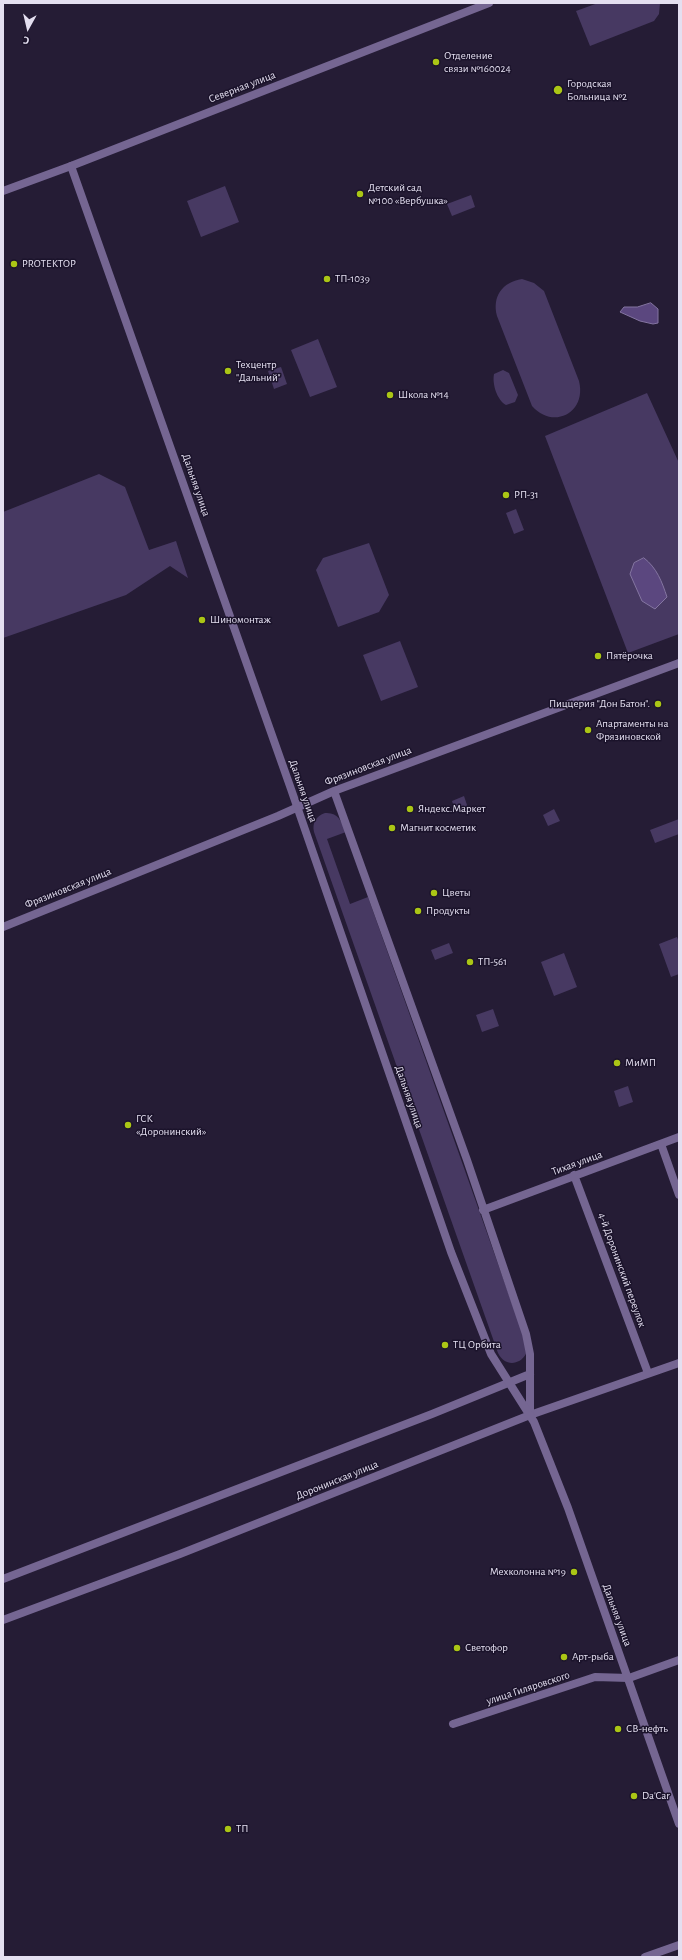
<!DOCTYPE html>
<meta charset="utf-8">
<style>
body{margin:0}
#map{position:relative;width:682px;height:1960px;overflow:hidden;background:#251c35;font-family:"Alegreya Sans",sans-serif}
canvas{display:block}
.frame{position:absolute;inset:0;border:4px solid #e4dff0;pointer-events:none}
.north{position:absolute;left:8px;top:8px;width:40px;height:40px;-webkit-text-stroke:3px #1b132b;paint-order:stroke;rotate:188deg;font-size:11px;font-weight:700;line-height:16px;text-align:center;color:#e4dff0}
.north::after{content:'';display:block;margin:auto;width:14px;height:18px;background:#e4dff0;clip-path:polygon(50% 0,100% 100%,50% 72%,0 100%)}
</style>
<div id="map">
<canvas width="682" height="1960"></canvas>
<div class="frame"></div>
<div class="north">С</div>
</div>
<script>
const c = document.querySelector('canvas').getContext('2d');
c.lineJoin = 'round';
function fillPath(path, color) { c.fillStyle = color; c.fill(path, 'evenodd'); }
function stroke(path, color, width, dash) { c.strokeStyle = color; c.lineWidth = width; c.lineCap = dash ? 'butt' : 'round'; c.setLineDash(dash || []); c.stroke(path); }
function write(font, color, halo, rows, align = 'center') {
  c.font = font + ' "Alegreya Sans",sans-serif'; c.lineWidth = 3; c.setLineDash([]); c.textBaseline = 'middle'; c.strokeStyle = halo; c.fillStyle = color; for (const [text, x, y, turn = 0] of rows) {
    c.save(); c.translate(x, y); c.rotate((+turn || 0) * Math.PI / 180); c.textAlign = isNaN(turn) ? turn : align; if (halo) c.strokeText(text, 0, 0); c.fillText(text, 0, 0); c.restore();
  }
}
fillPath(new Path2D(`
 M598 3H660L659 14 654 21 590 46 576 11Z
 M225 186 239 222 201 237 187 201Z
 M471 195 475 207 452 216 447 204Z
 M522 279 534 283 544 291 579 381C587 413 553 430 532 406L497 316C492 297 502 282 522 279Z
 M318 339 337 387 310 397 291 350Z
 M281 367 287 384 274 389 268 371Z
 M503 370 509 373 518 395 515 402 506 405C497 400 492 384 494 374Z
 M647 393 679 463V634L628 653 545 436Z
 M99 474 125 487 149 550 176 541 188 578 170 566 126 595 3 638V512Z
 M516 509 524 530 514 534 506 513Z
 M369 543 389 595 379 612 338 627 316 570 323 558Z
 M400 641 418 687 381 701 363 655Z
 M464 796 468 808 456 813 452 801Z
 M554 809 560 821 548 826 543 815Z
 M325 813C338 812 341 821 346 832L327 839 350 904 368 897 526 1343V1354C519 1366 504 1366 498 1353L314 832C312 823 316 816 325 813Z
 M679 819V834L655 843 650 830Z
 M677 937 679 942V974L671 977 659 944Z
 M449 943 453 953 435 960 431 950Z
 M564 953 577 987 554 996 541 962Z
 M493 1009 499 1026 482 1032 476 1015Z
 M628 1086 633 1102 619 1107 614 1091Z`), '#473962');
const water = new Path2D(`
 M651 303 658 309V323L653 324 640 321 620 312 624 307H637Z
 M644 558C657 568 662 582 667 597L655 609 642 601 630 574 634 563Z`);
fillPath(water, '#5b477f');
stroke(water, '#8475a1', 1);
stroke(new Path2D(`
 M3 191 71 166
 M334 791 467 1160 526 1334 530 1354V1415
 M3 927 278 816 334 791 679 663
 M661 1144 679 1195
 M574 1175 648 1373
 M483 1210 679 1137
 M3 1579 432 1414 530 1374
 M3 1620 180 1554 530 1415 679 1363
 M453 1724 595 1677 629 1678 679 1660`), '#756692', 8);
stroke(new Path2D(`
 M489 3 71 166 291 789 451 1252 491 1354 534 1422 568 1508 679 1824
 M645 1957 679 1945`), '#756692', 8);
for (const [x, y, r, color] of [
 [436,62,4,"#abc615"],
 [558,90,5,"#abc615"],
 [360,194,4,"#abc615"],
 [14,264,4,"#abc615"],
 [327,279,4,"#abc615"],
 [228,371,4,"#abc615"],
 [390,395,4,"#abc615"],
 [506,495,4,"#abc615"],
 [202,620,4,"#abc615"],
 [598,656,4,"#abc615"],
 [658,704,4,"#abc615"],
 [588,730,4,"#abc615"],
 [410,809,4,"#abc615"],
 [392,828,4,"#abc615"],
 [434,893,4,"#abc615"],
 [418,911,4,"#abc615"],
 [470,962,4,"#abc615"],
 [617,1063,4,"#abc615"],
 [128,1125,4,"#abc615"],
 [445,1345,4,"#abc615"],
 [574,1572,4,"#abc615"],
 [457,1648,4,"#abc615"],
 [564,1657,4,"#abc615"],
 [618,1729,4,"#abc615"],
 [634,1796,4,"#abc615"],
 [228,1829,4,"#abc615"]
]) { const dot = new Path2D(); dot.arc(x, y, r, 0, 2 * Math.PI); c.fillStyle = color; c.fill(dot); stroke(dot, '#1b132b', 1.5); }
write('11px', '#e4dff0', '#1b132b', [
 ["Отделение",444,56],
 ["связи №160024",444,69],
 ["Городская",567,84],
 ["Больница №2",567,97],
 ["Детский сад",368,188],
 ["№100 «Вербушка»",368,201],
 ["PROТЕКТОР",22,264],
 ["ТП-1039",335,279],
 ["Техцентр",236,365],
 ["\"Дальний\"",236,378],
 ["Школа №14",398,395],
 ["РП-31",514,495],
 ["Шиномонтаж",210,620],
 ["Пятёрочка",606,656],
 ["Пиццерия \"Дон Батон\".",650,704,"right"],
 ["Апартаменты на",596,724],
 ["Фрязиновской",596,737],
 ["Яндекс.Маркет",418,809],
 ["Магнит косметик",400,828],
 ["Цветы",442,893],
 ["Продукты",426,911],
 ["ТП-561",478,962],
 ["МиМП",625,1063],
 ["ГСК",136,1119],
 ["«Доронинский»",136,1132],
 ["ТЦ Орбита",453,1345],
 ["Мехколонна №19",566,1572,"right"],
 ["Светофор",465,1648],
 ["Арт-рыба",572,1657],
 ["СВ-нефть",626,1729],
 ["Da'Car",642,1796],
 ["ТП",236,1829]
], 'left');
write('11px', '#e4dff0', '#1b132b', [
 ["Северная улица",242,87,-21],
 ["Дальняя улица",196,485,71],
 ["Фрязиновская улица",368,766,-21],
 ["Дальняя улица",303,791,71],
 ["Фрязиновская улица",68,888,-22],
 ["Дальняя улица",409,1097,71],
 ["Тихая улица",577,1163,-20],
 ["4-й Доронинский переулок",622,1270,70],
 ["Доронинская улица",337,1480,-22],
 ["Дальняя улица",617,1615,70],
 ["улица Гиляровского",528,1688,-18]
]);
</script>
